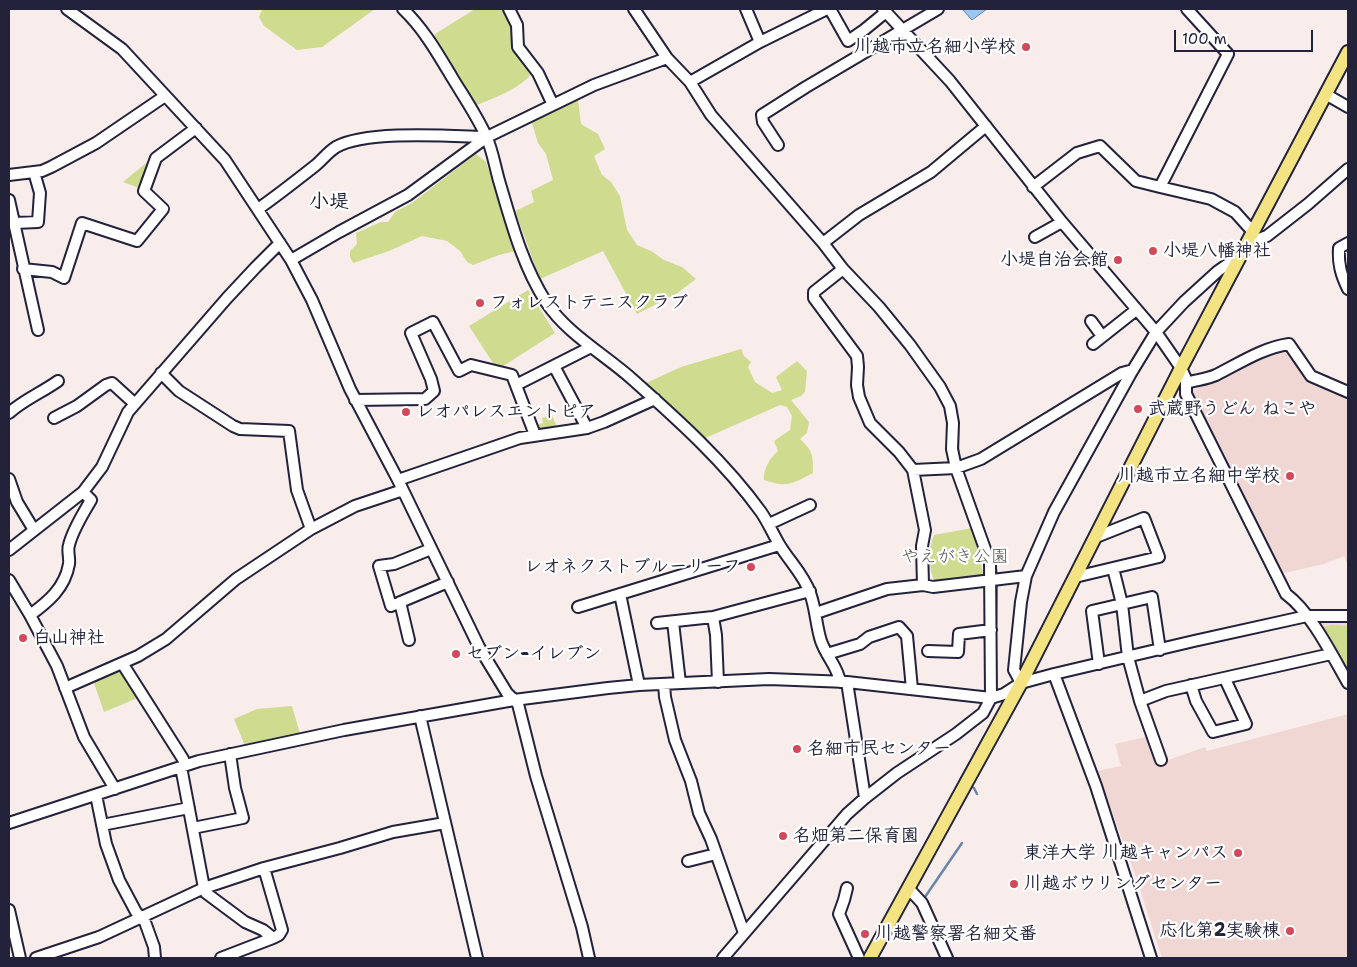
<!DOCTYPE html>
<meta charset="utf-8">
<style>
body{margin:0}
#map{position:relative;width:1357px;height:967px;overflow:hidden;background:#f8edeb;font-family:"Shantell Sans",sans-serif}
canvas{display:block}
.frame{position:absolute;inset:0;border:10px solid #22223b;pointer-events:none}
.scale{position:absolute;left:1174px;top:30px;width:139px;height:22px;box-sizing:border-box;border:2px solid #22223b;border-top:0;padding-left:6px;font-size:15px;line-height:18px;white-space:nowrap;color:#22223b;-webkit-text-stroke:4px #fff;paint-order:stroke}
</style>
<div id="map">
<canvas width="1357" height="967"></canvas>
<div class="frame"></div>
<div class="scale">100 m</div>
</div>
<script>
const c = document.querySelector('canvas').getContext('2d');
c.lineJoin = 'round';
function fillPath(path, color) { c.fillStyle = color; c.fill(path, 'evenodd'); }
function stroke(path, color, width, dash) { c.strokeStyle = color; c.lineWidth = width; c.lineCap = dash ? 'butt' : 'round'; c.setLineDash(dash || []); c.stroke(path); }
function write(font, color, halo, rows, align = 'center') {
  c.font = font + ' "Shantell Sans","Klee One",sans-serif'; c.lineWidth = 4.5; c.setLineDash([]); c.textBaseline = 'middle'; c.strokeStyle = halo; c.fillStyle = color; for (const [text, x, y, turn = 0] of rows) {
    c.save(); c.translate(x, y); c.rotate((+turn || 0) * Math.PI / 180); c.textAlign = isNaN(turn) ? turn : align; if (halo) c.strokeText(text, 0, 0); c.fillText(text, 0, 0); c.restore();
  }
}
fillPath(new Path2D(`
 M1290 346 1310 380 1348 397V565L1344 556 1324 564 1280 574 1189 392Z
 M1319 622 1348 623V675L1318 624Z
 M1348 714V958H1162L1136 877 1097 771 1121 766 1115 744 1150 736 1160 763 1205 747 1207 751Z`), '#f0d7d3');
fillPath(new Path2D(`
 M261 9H375L322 47 297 50 264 26 259 17 262 10Z
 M475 9H505L513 25 515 48 530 75C521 88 492 99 477 105L472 102 434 40 435 34Z
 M578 100 581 124 598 134 605 149 594 156 602 175 611 182 620 196 627 230 637 245 651 251 664 260 682 267 696 279 676 294 637 314 603 251 540 279 515 211 534 202 531 191 553 180 546 154 538 143 532 123 538 118Z
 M476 154 486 162 515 251 499 255 473 265 467 262 460 251 447 241 422 236 389 251 353 263 350 257V251L357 244 356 233 381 222H388L395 212 412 203Z
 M151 159 142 189 123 182Z
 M528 290 555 333 500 368 495 366 469 326Z
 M741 349 744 356 751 362 748 367 755 382 772 393 782 390 776 377 797 361 807 371 805 392 801 396 791 400 809 422 807 433 800 439C813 451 813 455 813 473 791 484 788 488 764 480 763 469 770 458 778 451L774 441 790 430 792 416 787 407 780 405 701 440 646 383 681 367Z
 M552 415 557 428 539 431 537 425 543 423 542 418Z
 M972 528 984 576 936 584C928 570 928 550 934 535Z
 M1331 625 1348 626V671L1324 630V627Z
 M123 668 140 697 104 712 93 680Z
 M292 706 300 734 245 746 234 719 257 709Z`), '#cfdb8e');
const water = new Path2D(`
 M964 9H987L972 20 963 10Z`);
fillPath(water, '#99c7f4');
stroke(water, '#6985aa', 1);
stroke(new Path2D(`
 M843 261 856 276
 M933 368 944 384 953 402
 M958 430V451L960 464
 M985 535 995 561 997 578
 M996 624 997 583
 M963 782 960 780 998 712
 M970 786 974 788 977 794
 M925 897 962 843`), '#6985aa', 2.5);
const minor = new Path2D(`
 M67 9 122 49 225 160 291 260 312 300 350 389 398 480 479 647 507 693 518 704 536 776 582 927 589 958
 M403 9C424 29 438 54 453 79 464 97 477 116 486 136 493 151 495 168 500 184 512 225 523 266 546 302 567 334 604 354 632 379 677 419 725 462 761 512 768 522 773 534 779 544 789 561 804 575 810 593 816 609 816 626 821 641 826 656 838 667 840 682
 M509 9 517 25 518 47 538 73 553 105
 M634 9 667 58 690 82 711 115 823 243 843 269 879 307 910 345 940 387 950 406 953 423 952 449 956 468 990 563 991 698 983 713 956 734 897 773 865 798 847 814 723 958
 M746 9 760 42
 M830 9 848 41 864 30 886 12
 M883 9 950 81 1062 222 1156 332 1181 368 1186 379V394L1286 594C1311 612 1333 657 1348 683
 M690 82 760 42 827 9
 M1327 95 1348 107
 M778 145 763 122 762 115 806 87 938 9
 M9 175 42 171 51 167 96 143 165 96
 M1033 187 1077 153 1100 146 1136 181 1160 187 1228 54 1187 9
 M1160 187 1211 199 1235 212 1253 232
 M9 200 38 330
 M258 209C278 195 297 180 316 165 323 159 328 152 336 147 367 130 449 136 487 137
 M14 223 38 222 40 193 34 172
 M1035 237 1062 222
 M1251 237 1259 239 1267 236 1308 204 1348 169
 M823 243 859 215 931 172 986 126
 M1348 243 1339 248C1338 264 1341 275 1348 289
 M291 260 339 232 408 195 487 137 594 85 667 58
 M23 269 52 272 64 278 82 223 137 241 163 209 144 191 156 158 196 128
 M843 269 814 292V298L857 356 858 367 857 385 859 397 870 423 899 452 913 470 956 468 981 459 1122 373 1133 370
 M1091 321 1102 336
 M1093 344 1136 310
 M554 366 587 428
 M161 373 179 391 233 426 240 429 289 431 297 490 311 529
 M1186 383C1196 380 1207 379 1216 375 1240 363 1262 348 1289 344L1311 376 1348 392
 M516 385 591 347
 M355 400 425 399 434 391 431 379 411 333 433 322 459 371 471 365 512 375 535 435
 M9 413C25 399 41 393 58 381
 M54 418 77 406 106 385 112 383 135 404
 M913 470 925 530 922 546 923 585 933 587 1026 576
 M9 479 17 502 34 530
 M398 480 520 438 587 428 604 422 655 399
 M769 524 810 505
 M431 549 394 564 379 566 391 606 448 582
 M9 550 83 492 102 467 128 412 227 298 256 267 280 243
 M1113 568 1122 604 1128 657 1140 701 1161 760
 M1075 577 1159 557 1144 518 1096 537
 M9 580 30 615 57 666 84 737 115 789
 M620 594 639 685
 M400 602 409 640
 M578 607 779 545
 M816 613 887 589 923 585
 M30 615C48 602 65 588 69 564 70 558 67 551 69 545 73 529 83 514 91 500L83 492
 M713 617 716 635 718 682
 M673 622 680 683
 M657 623 713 617 810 591
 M928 651 958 652 959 634 991 630
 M827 654 860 644 869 637 899 627 907 636 912 689
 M122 663 183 759 185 765
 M1099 664 1092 611 1152 597 1160 650
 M1054 674 1096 786 1151 958
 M847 682 865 798
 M1021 683 1014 670 1021 602 1026 576 1054 512 1131 373 1156 332 1184 302 1218 271 1241 255
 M664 684 665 697 675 740 691 781 699 813 711 839 744 933
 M1191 685 1196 701 1213 732 1246 724 1225 679
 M65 688 138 656 166 639 236 579 311 529 355 506 403 490
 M1140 701 1166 691 1331 654
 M420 716 477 958
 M181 767 204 888 206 893 245 922 263 930 273 938 221 958
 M96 795 106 844 119 880 136 912 145 922 154 947 155 958
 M9 823 199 761 344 730 514 700 608 688 639 685 769 679 847 682 991 698 1004 694 1021 683 1054 674 1194 641 1307 616H1348
 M102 825 189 808
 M193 828 243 818 235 788 230 754
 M688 861 716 854
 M264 868 282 930 279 935 273 938
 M847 888 844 900 839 914 859 958
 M909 889 922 903 947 958
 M9 910 20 958
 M36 958 99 937 204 888 264 868 340 848 393 832 445 823`);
const major = new Path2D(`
 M870 958 1021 683 1181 368 1348 52`);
stroke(minor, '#22223b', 14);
stroke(major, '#22223b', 16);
stroke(minor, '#fff', 10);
stroke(major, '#f4e382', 12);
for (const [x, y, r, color] of [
 [1026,47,5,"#d1495b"],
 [1153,251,5,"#d1495b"],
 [1118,260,5,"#d1495b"],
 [480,303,5,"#d1495b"],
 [1138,409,5,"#d1495b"],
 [406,412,5,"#d1495b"],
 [1290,476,5,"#d1495b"],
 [751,567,5,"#d1495b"],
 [23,638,5,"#d1495b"],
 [456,654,5,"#d1495b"],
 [797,749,5,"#d1495b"],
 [783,836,5,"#d1495b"],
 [1238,853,5,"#d1495b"],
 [1014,884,5,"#d1495b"],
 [1290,931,5,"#d1495b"],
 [865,934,5,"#d1495b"]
]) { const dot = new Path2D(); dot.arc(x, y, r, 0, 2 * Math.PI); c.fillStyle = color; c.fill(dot); stroke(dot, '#fff', 2); }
write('bold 18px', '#22223b', '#fff', [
 ["川越市立名細小学校",1016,47,"right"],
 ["小堤八幡神社",1163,251],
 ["小堤自治会館",1108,260,"right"],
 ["フォレストテニスクラブ",490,303],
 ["武蔵野うどん ねこや",1148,409],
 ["レオパレスエントピア",416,412],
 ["川越市立名細中学校",1280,476,"right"],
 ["レオネクストブルーリーフ",741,567,"right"],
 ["白山神社",33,638],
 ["セブン-イレブン",466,654],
 ["名細市民センター",807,749],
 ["名畑第二保育園",793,836],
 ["東洋大学 川越キャンパス",1228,853,"right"],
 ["川越ボウリングセンター",1024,884],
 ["応化第2実験棟",1280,931,"right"],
 ["川越警察署名細交番",875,934]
], 'left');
write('18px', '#565a54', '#fff', [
 ["やえがき公園",955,557]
]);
write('bold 20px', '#22223b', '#fff', [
 ["小堤",329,203]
]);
</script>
